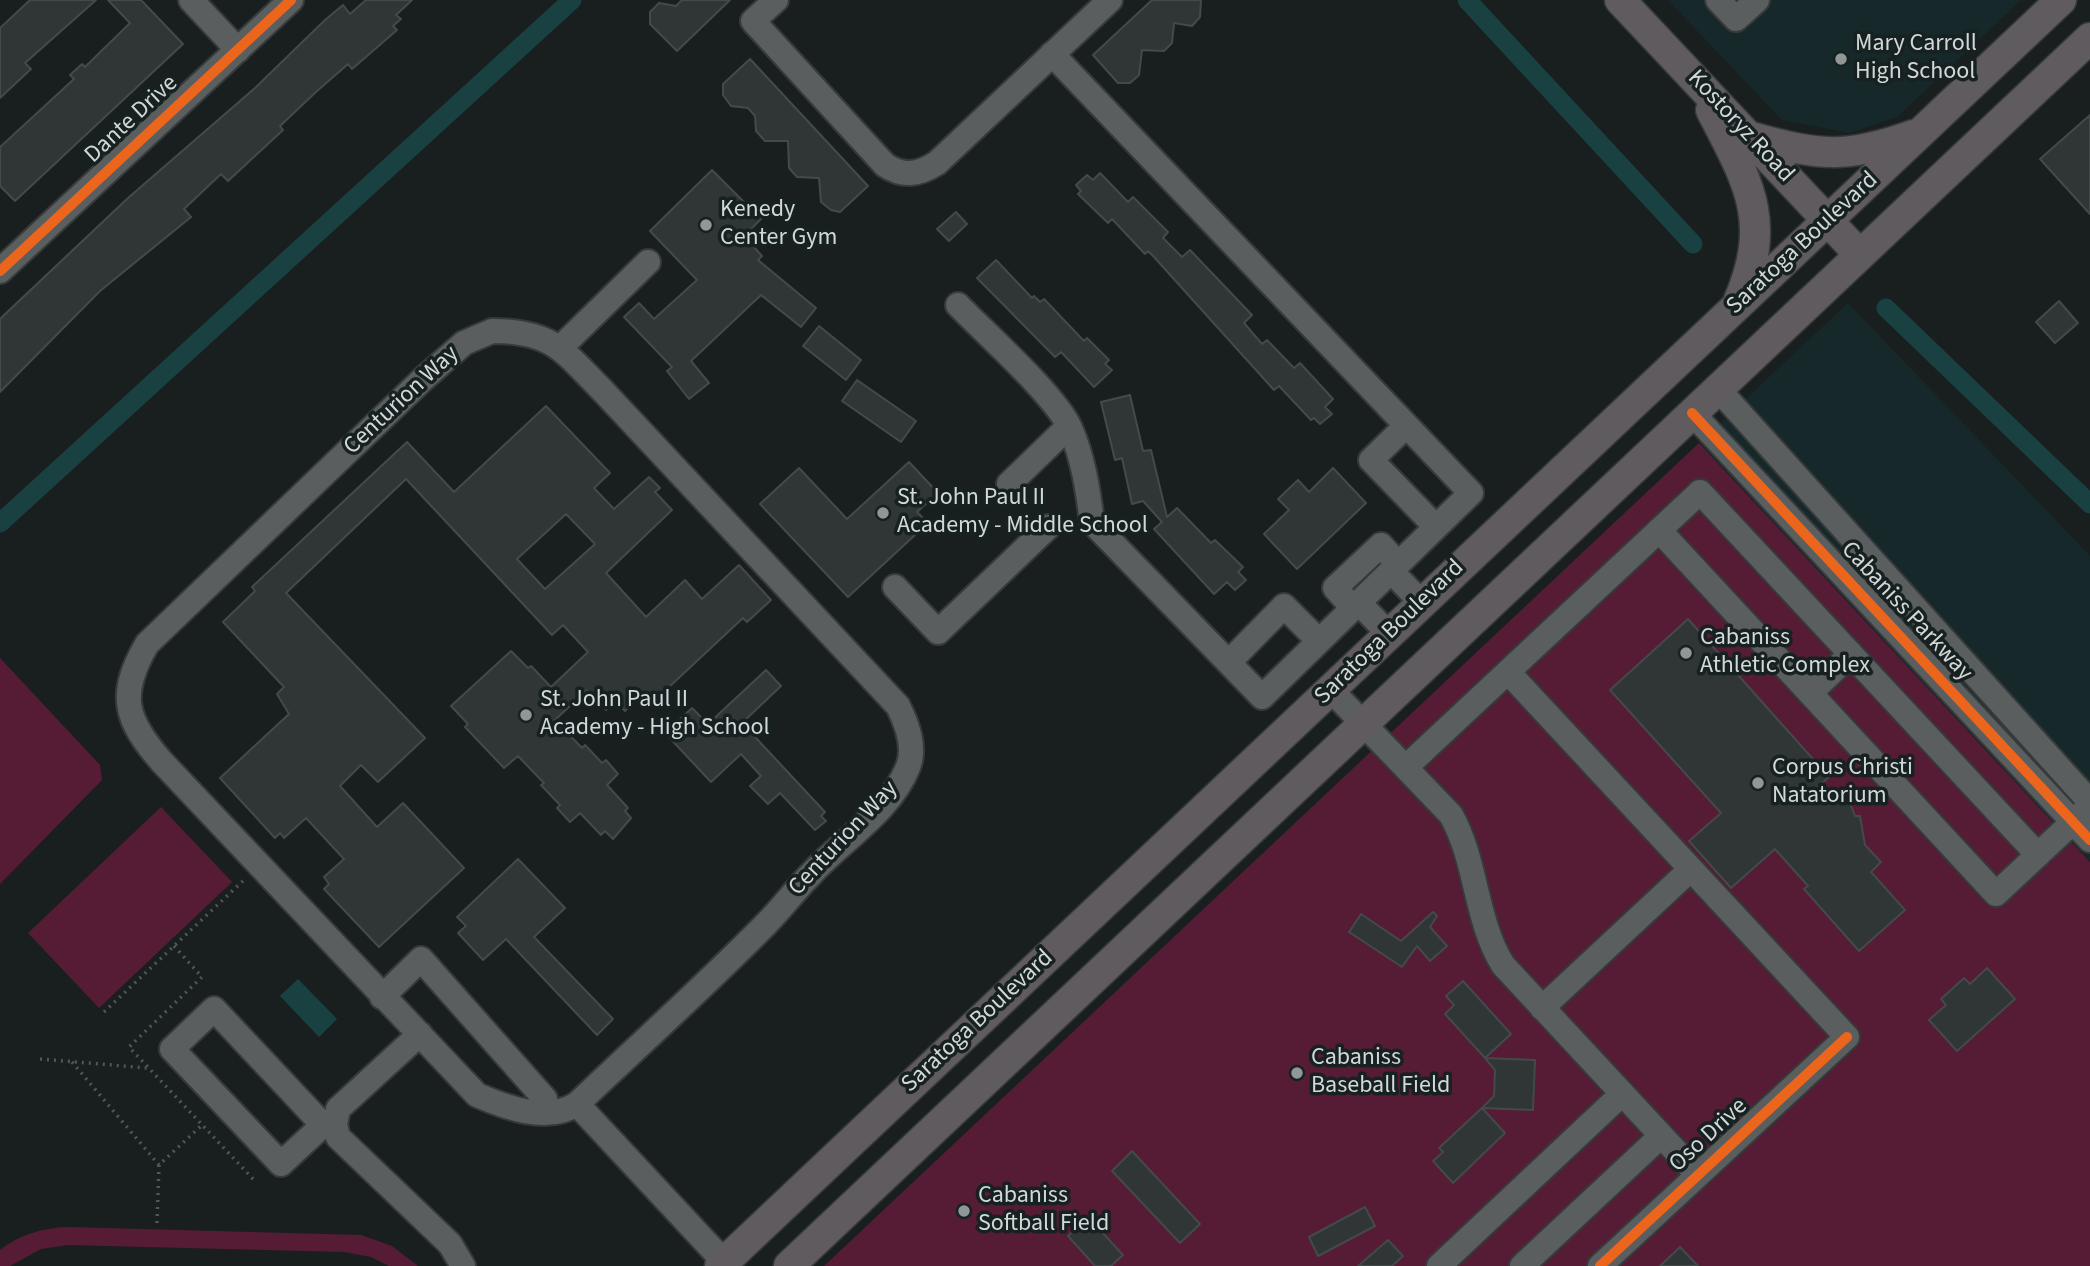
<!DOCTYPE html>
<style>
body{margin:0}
canvas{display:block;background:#191f1f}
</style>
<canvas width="2090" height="1266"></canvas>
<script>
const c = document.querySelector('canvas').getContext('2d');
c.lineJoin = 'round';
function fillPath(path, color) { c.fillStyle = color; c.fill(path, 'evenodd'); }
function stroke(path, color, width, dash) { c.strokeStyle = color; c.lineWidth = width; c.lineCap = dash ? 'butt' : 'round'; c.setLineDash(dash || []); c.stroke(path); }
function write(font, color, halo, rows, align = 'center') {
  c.font = font + ' "Source Sans 3",sans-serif'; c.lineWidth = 7; c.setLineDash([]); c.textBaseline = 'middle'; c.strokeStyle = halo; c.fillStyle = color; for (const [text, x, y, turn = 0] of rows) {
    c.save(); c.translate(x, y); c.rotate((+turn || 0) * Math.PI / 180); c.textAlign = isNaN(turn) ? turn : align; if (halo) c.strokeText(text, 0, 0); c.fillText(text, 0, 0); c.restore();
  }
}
fillPath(new Path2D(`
 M1668 0H2021L1897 117 1850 133 1782 120Z
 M1848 303 2090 556V862L1699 443Z`), '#162829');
fillPath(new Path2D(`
 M1699 443 2090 862V1266H824Z
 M0 658 100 765 102 780 0 884Z
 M161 807 232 882 99 1008 28 933Z
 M68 1227 361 1235 392 1246 418 1266H389L371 1257 344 1252 68 1245 41 1249 10 1266H0V1250C20 1234 43 1228 68 1227Z`), '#561b35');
fillPath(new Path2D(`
 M298 979 337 1019 319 1037 280 996Z`), '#1a4142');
stroke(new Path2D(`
 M1467 0 1693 244
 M1886 308 2090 504
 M0 523 572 0`), '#1a4142', 19);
const building = new Path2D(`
 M30 0H96L25 63 31 69 0 98V28Z
 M108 0H141L183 44 15 201 0 186V147L74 79 70 75 82 64 85 67 130 23Z
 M366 0H412L396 15 401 19 393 26 397 30 352 69 348 64 317 91 280 126 283 130 228 181 221 174 184 209 191 217 100 291 0 392V319L128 198 255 88 325 20 343 5 350 14Z
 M682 0H730L677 51 650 24V12L659 3 676 6Z
 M1152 0H1201L1200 17 1192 26 1174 23 1172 43 1164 51 1142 50 1139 75 1130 83H1118L1093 55Z
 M750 59 868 186 840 212 831 210 821 202 819 178 797 177 789 168 788 141H765L756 131 755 116 748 108 731 106 723 95V84Z
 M2090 115V214L2040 159Z
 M712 170 761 219 744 236 762 256 758 260 816 308 801 327 761 295 691 361 709 383 689 399 667 371 672 367 624 317 639 303 654 319 697 280 650 231Z
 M1100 173 1128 202 1133 197 1168 232 1163 238 1182 257 1190 250 1252 315 1244 323 1262 344 1267 340 1294 368 1300 363 1333 399 1325 407 1332 414 1320 424 1314 418 1311 420 1279 386 1274 390 1154 257 1148 251 1145 254 1112 219 1108 223 1078 194 1081 191 1076 185 1087 175 1093 180Z
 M956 212 967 224 949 241 937 229Z
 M996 260 1032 298 1034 296 1040 302 1044 299 1084 341 1087 338 1109 360 1105 364 1112 370 1094 387 1061 352 1055 357 977 278Z
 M2059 301 2078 323 2055 343 2036 322Z
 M819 326 861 360 846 380 803 346Z
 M857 380 916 421 901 442 842 401Z
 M1130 395 1143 451 1151 450 1167 517 1177 508 1211 543 1215 540 1243 567 1238 572 1246 580 1235 590 1227 582 1214 594 1154 529 1162 522 1143 501 1132 504 1122 458 1115 460 1101 402Z
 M546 406 610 473 594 488 614 509 649 477 660 488 655 492 672 510 606 573 646 617 685 580 702 599 739 565 771 600 747 622 743 618 653 702 644 692 625 711 616 701 606 710 587 690 555 720 582 748 585 745 602 763 606 760 618 774 607 785 628 808 625 811 631 818 613 839 605 831 601 835 580 813 570 822 557 808 560 805 541 785 544 783 518 756 504 768 465 727 468 724 451 706 511 651 528 668 531 666 551 687 588 652 563 625 552 635 406 479 286 593 425 738 378 782 361 765 340 786 377 827 403 803 464 868 379 947 324 889 329 884 324 877 344 859 306 818 284 838 280 833 275 838 220 778 289 714 277 694 284 687 223 622 255 591 252 587 407 442 454 492ZM566 514 595 544 545 589 517 559Z
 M909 462 938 493 917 512 928 523 848 597 760 504 799 468 847 519Z
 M1333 468 1366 503 1297 569 1264 534 1289 510 1278 499 1298 480 1309 492Z
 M1688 619 1829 777 1799 804 1847 795 1855 816H1860L1865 845 1881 862 1871 872 1905 910 1859 951 1804 889 1808 886 1775 849 1731 888 1689 841 1721 813 1610 690Z
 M766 670 781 686 742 723 825 812 821 816 826 821 815 830 780 793 768 804 750 786 761 776 741 754 711 782 665 733 692 708 708 724Z
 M518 859 565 908 534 937 613 1019 597 1035 506 939 483 960 458 933 466 926 457 917Z
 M1433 912 1437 916 1430 927 1447 946 1430 961 1417 946 1402 967 1349 932 1361 914 1401 941Z
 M1987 968 2015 999 1957 1051 1929 1020 1946 1005 1941 999 1964 978 1970 984Z
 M1463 981 1511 1034 1485 1058 1445 1014 1454 1005 1446 996Z
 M1485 1058 1535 1060 1533 1110 1482 1108 1494 1096 1495 1070Z
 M1482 1108 1505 1133 1453 1183 1433 1161 1443 1152 1439 1148Z
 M1132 1151 1200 1224 1180 1243 1112 1171Z
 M1365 1207 1375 1226 1318 1256 1309 1237Z
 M1088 1217 1123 1255 1111 1266H1095L1068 1236Z
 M1388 1240 1403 1256 1392 1266H1358Z
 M1680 1247 1698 1266H1660Z`);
fillPath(building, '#303636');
stroke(building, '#444949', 2);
const minor = new Path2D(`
 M191 0 238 50
 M776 0 753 21 885 165C903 177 918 175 937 163L1110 0
 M1718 0 1736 19 1757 0
 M0 271 291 0
 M958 305C986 334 1055 395 1070 428 1083 457 1088 490 1092 522L1262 697 1471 493 1052 54
 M492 331C553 331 563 351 603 391L898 706C907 724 916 747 908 767 891 810 843 840 812 873 796 889 782 908 766 924 705 986 640 1044 577 1104 547 1123 507 1108 477 1095L162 762C124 719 118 694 147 644L422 380 464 343Z
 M560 348 648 262
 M1718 389 2090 802
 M1692 413 2090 840
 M1406 426 1371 460 1436 527
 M1009 484 1069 426
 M1659 530 1996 894 2090 806
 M1391 571 1421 602
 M895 587 938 632 1048 527
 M1359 603 1388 633
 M1353 608 1335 588 1381 545 1398 564
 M1229 662 1284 606 1319 641
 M1508 672 1847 1037 1600 1266
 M1331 690 1451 815C1477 861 1475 920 1503 965L1698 1175
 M1810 693 1851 654
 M1406 767 1700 492 2038 855
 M382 997 421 959 545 1099V1113
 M1542 1008 1691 869
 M420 1034 338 1109 335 1125 338 1137 450 1244 463 1266
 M577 1104 728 1266
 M323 1125 214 1009 172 1049 281 1164 323 1125H335
 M1439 1266 1622 1094
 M1522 1266 1661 1136`);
const major = new Path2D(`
 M1620 0 1860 255
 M1711 110C1748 182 1773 220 1739 300
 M1751 137C1819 156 1846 159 1913 135
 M720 1266 2061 0
 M789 1266 2090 38`);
stroke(minor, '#363a3a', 28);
stroke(major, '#363a3a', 33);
stroke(new Path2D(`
 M174 946 202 977 129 1047 254 1180
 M104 1012 245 879
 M40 1059 147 1068
 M72 1062 159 1165 202 1125
 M157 1223 159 1165`), '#515656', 3.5, [2, 5]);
stroke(minor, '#5a5e5e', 24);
stroke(major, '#5f5b5f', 30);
stroke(new Path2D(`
 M0 271 291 0
 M1692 413 2090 840
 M1600 1266 1847 1037`), '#eb651d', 10);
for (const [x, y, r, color] of [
 [1841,59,7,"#919797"],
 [706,225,7,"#919797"],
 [883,513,7,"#919797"],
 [1686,653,7,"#919797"],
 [526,715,7,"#919797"],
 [1758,783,7,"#919797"],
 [1297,1073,7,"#919797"],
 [964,1211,7,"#919797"]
]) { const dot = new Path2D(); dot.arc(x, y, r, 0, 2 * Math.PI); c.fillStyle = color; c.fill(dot); stroke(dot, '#172121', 2.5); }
write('24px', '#d2d8d8', '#172121', [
 ["Mary Carroll",1855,45],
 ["High School",1855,73],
 ["Kenedy",720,211],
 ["Center Gym",720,239],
 ["St. John Paul II",897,499],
 ["Academy - Middle School",897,527],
 ["Cabaniss",1700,639],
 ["Athletic Complex",1700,667],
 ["St. John Paul II",540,701],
 ["Academy - High School",540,729],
 ["Corpus Christi",1772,769],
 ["Natatorium",1772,797],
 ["Cabaniss",1311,1059],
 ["Baseball Field",1311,1087],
 ["Cabaniss",978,1197],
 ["Softball Field",978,1225]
], 'left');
write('24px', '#d2d8d8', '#172121', [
 ["Dante Drive",132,120,-43],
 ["Kostoryz Road",1740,127,47],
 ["Saratoga Boulevard",1803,244,-43],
 ["Centurion Way",402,401,-43],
 ["Cabaniss Parkway",1906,612,47],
 ["Saratoga Boulevard",1390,633,-44],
 ["Centurion Way",844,839,-47],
 ["Saratoga Boulevard",978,1022,-43],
 ["Oso Drive",1709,1136,-43]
]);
</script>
